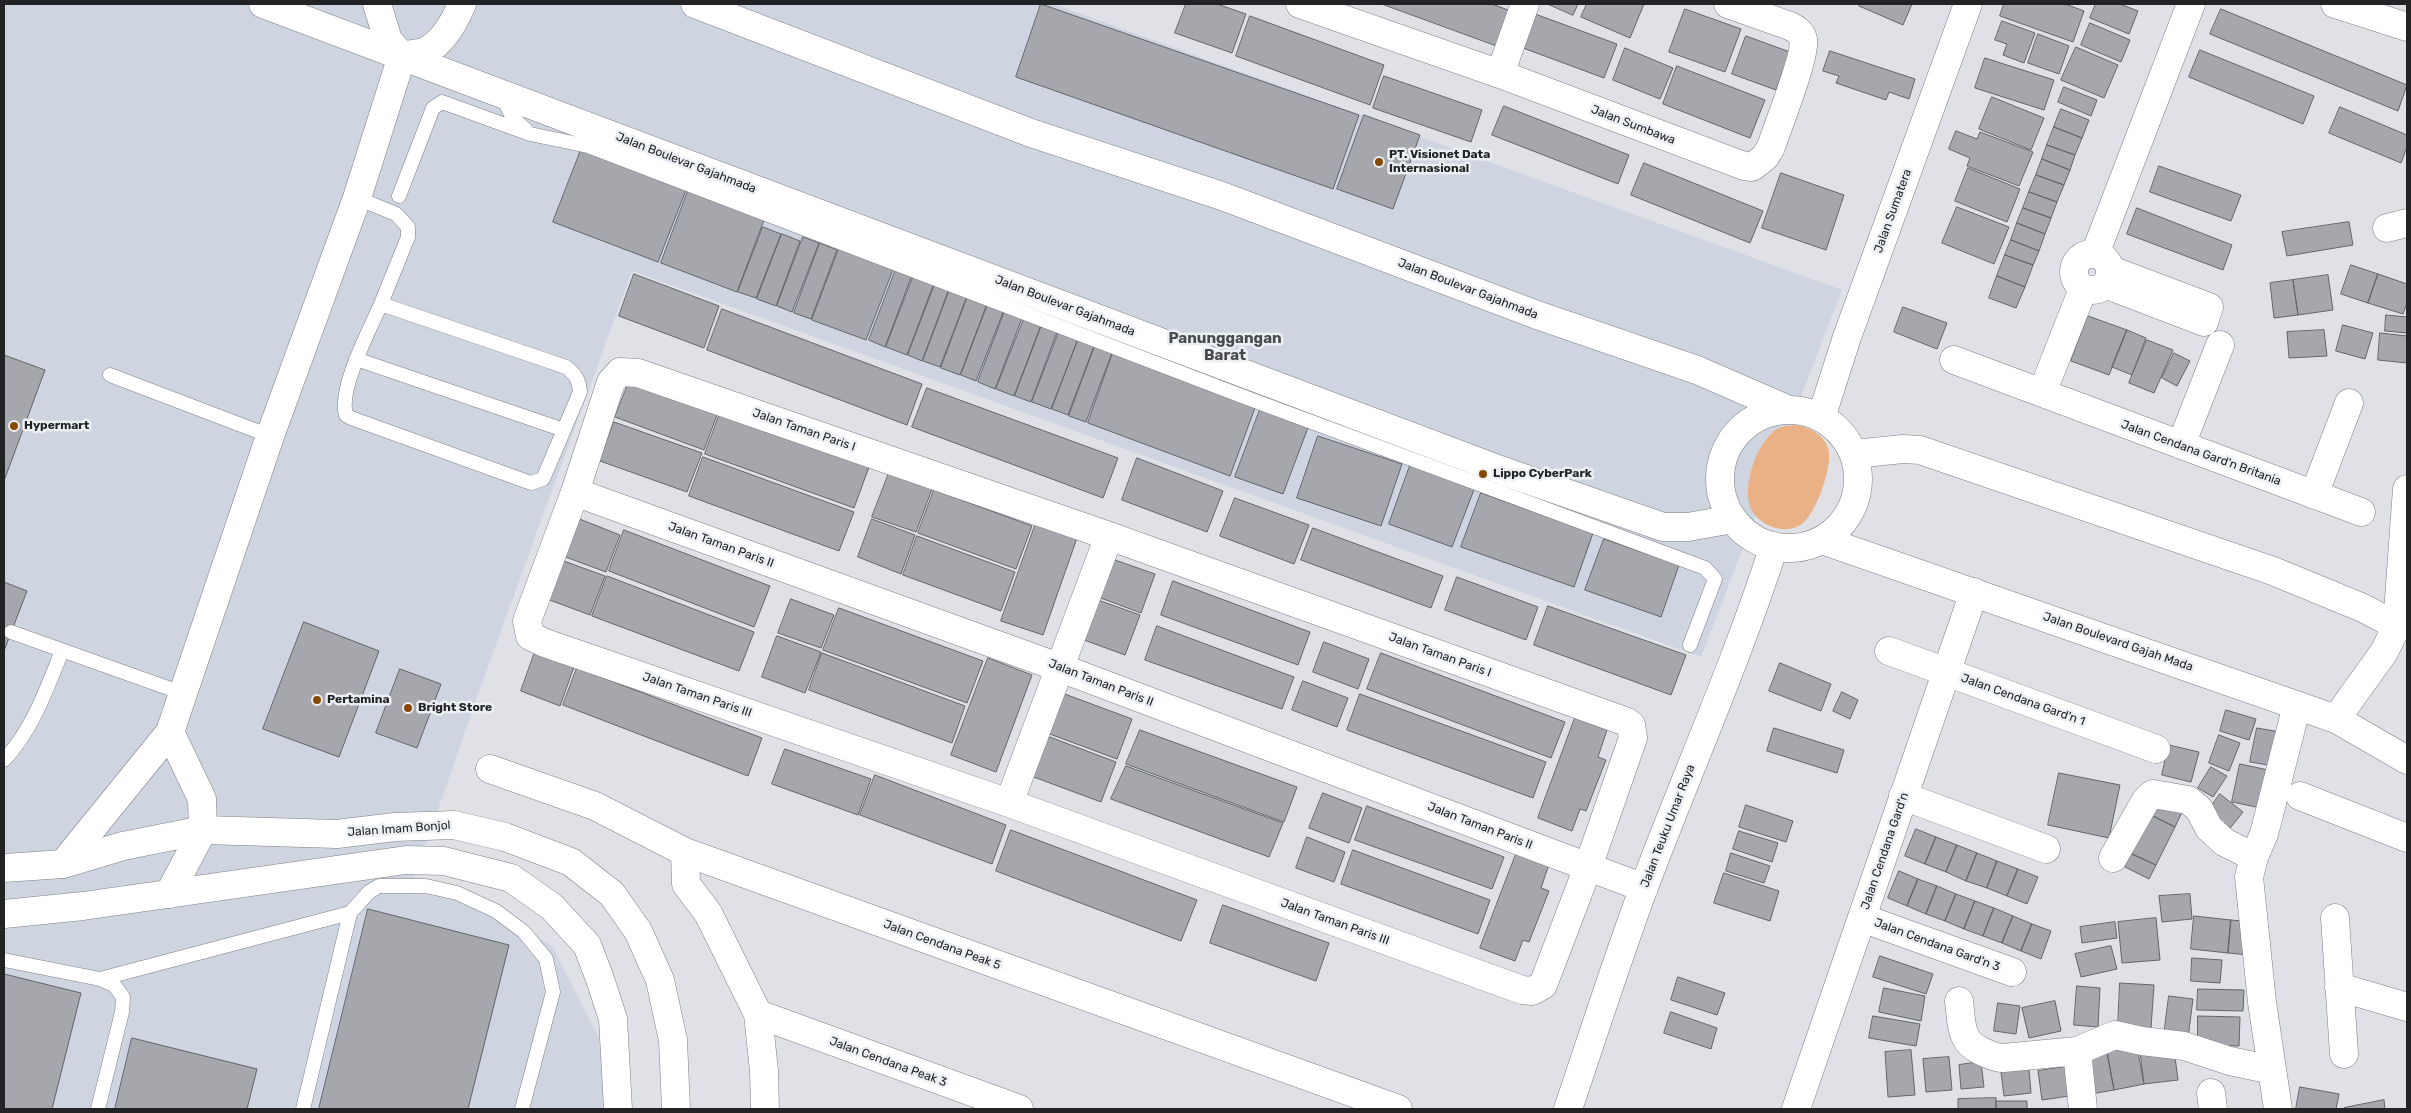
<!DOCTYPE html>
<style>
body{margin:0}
#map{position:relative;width:2411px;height:1113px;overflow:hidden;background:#dfe1e6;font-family:Rubik,sans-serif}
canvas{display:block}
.frame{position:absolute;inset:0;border:5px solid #222325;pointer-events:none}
</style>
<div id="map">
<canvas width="2411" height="1113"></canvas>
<div class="frame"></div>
</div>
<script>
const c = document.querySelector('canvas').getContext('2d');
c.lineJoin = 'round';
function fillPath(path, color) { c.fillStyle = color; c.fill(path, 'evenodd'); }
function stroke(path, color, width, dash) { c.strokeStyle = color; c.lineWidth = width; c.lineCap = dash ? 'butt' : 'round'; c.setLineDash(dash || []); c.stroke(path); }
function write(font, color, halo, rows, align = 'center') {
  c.font = font + ' Rubik,sans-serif'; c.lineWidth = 5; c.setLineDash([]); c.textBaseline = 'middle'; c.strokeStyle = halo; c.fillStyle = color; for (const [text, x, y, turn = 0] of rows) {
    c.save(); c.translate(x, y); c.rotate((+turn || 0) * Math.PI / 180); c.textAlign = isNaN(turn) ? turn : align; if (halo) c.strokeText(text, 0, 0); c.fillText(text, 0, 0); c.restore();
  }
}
fillPath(new Path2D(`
 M4 4H1054L1842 290 1701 657 632 271 482 683 409 893 473 899 552 946 614 1068 605 1109H4Z`), '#ced5e0');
fillPath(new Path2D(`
 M1795 425C1809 427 1826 435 1829 452 1831 469 1817 511 1803 523 1789 535 1766 528 1755 515 1738 495 1755 447 1773 432 1779 426 1787 426 1795 425Z`), '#e9b184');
const building = new Path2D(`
 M1041 4 1359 115 1333 189 1016 77Z
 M1186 4H1217L1246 14 1232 53 1175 33Z
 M1382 4H1492L1516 13 1503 48Z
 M1548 4H1578L1573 15Z
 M1587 4H1644L1630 38 1581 17Z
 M1860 4H1912L1903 25 1859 6Z
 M2004 4H2065L2084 11 2073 42 2000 16Z
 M2096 4H2120L2138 11 2129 34 2090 18Z
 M1685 9 1741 29 1725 72 1669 52Z
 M2221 9 2407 85 2398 111 2210 34Z
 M1535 14 1617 44 1604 78 1523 48Z
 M1250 16 1384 65 1370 105 1236 56Z
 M2002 21 2035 33 2024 63 2003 55 2007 44 1995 40Z
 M2090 23 2130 40 2121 62 2081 45Z
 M2038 34 2069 46 2059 74 2028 63Z
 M1746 36 1790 52 1776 90 1732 74Z
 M2076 47 2118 65 2104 98 2061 80Z
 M1625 48 1673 68 1660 99 1613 80Z
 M2200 50 2314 96 2303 124 2189 77Z
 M1830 51 1915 79 1909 99 1889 92 1886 100 1836 83 1839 76 1823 71Z
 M1985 58 2054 80 2044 110 1975 88Z
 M1677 66 1765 100 1750 138 1663 104Z
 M1384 76 1482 110 1471 142 1373 108Z
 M2064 87 2097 100 2091 116 2058 102Z
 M1992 97 2044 118 2031 150 1979 129Z
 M1504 106 1629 155 1618 184 1492 135Z
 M2340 107 2407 135V147L2401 163 2329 133Z
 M2061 109 2089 120 2082 138 2054 127Z
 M1364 115 1420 135 1393 209 1337 189Z
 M2054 127 2082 138 2075 155 2047 145Z
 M1956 131 1977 139 1980 132 2033 152 2019 186 1967 166 1970 158 1949 149Z
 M2047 145 2075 155 2070 170 2042 159Z
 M581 150 686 190 658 262 553 222Z
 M2042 159 2070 170 2064 185 2036 175Z
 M1644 163 1763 211 1750 243 1631 195Z
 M2159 166 2241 195 2231 221 2150 192Z
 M1968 168 2020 189 2007 222 1955 201Z
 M1781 173 1844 195 1826 250 1762 228Z
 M2036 175 2064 185 2057 202 2029 192Z
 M688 191 764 220 737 292 661 263Z
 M2029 192 2057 202 2051 218 2023 208Z
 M1957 207 2009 227 1994 264 1942 243Z
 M2023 208 2051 218 2045 234 2017 223Z
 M2137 208 2232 245 2223 270 2127 234Z
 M2349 222 2353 245 2287 256 2282 232Z
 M2017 223 2045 234 2039 251 2011 240Z
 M763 227 781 234 756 298 738 292Z
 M782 234 800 241 776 306 757 299Z
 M803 237 819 243 792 312 777 306Z
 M2011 240 2039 251 2033 265 2005 255Z
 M820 243 837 250 811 319 794 313Z
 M840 246 894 267 866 340 812 320Z
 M2005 255 2033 265 2025 287 1997 276Z
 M2351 265 2378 274 2368 303 2341 294Z
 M896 269 912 275 885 347 869 340Z
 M634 274 719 306 704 348 619 316Z
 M2378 274 2407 284V303L2403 314 2368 303Z
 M914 275 934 283 907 355 886 347Z
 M2328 275 2333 310 2298 315 2293 280Z
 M1997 276 2025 287 2016 308 1989 298Z
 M2293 280 2298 315 2274 318 2270 283Z
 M935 284 949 289 922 361 908 355Z
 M950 289 967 296 940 367 923 361Z
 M968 296 987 304 960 375 941 368Z
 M988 304 1004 310 976 381 961 375Z
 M1903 307 1947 323 1937 349 1894 332Z
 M722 309 922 384 907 425 707 350Z
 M1005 311 1022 318 995 389 978 382Z
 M2386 315 2407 317V333L2385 331Z
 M2088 316 2127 330 2109 375 2071 361Z
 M1024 319 1041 325 1014 396 996 389Z
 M1042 325 1057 332 1031 402 1015 396Z
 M2343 325 2373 333 2365 359 2336 351Z
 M2127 330 2146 338 2132 375 2112 367Z
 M2324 330 2327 356 2289 358 2287 332Z
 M1059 332 1078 339 1051 409 1032 402Z
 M2380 333 2407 336V363L2378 360Z
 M1078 340 1094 346 1068 415 1052 409Z
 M2147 340 2173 350 2154 393 2129 383Z
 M1095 346 1112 353 1086 422 1069 416Z
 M1113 353 1256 405 1230 476 1088 423Z
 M2174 353 2190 361 2177 386 2162 378Z
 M4 355 45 370 4 481Z
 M629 382 717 415 704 450 615 417Z
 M927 388 1118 458 1103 498 912 427Z
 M1261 407 1309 425 1283 494 1235 477Z
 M720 413 869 467 854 508 705 454Z
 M614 422 702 453 687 492 600 461Z
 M1318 436 1402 464 1381 526 1297 498Z
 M703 457 854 512 839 551 689 496Z
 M1137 458 1223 491 1207 532 1122 500Z
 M1411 463 1475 487 1452 547 1389 524Z
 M889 473 932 489 916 532 872 517Z
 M934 490 1032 526 1016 569 918 533Z
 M1481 493 1593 533 1574 587 1461 547Z
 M1235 498 1309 525 1294 564 1220 536Z
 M577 518 620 535 606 572 563 556Z
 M872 519 915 535 901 574 858 557Z
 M1036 523 1077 538 1043 635 1001 621Z
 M1313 528 1443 576 1431 608 1301 560Z
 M624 530 770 586 754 627 609 571Z
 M917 536 1015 572 1001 611 903 575Z
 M1604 539 1679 565 1661 617 1585 590Z
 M1112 559 1155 574 1141 613 1098 597Z
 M561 560 605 576 590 615 547 599Z
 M607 576 754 632 739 671 592 616Z
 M1457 577 1538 607 1526 640 1445 610Z
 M1173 581 1310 632 1298 665 1161 615Z
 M4 582 27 591 4 651Z
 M791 599 834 615 821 648 778 633Z
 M1098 600 1140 615 1125 655 1084 640Z
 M1548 606 1686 655 1671 695 1534 645Z
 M839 608 983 661 967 703 823 650Z
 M304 622 379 651 339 757 263 729Z
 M1157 626 1294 677 1282 709 1145 660Z
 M777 636 821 652 805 693 762 677Z
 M1324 642 1369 659 1358 689 1313 672Z
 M535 652 574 667 560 706 521 691Z
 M822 653 965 706 952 743 809 690Z
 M1381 653 1565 722 1551 758 1367 689Z
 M988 658 1032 675 996 772 951 755Z
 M1780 663 1831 684 1821 711 1769 691Z
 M577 668 762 738 748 776 563 705Z
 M400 669 441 684 417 748 376 733Z
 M1303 681 1348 698 1337 727 1292 710Z
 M1842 692 1858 700 1850 719 1833 711Z
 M1062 693 1132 719 1117 759 1047 733Z
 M1360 694 1546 762 1533 798 1347 730Z
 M2226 710 2256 719 2249 740 2220 731Z
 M1575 718 1607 730 1598 757 1606 760 1586 811 1580 809 1572 831 1538 818Z
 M1774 728 1844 750 1837 773 1767 751Z
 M2257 728 2280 732 2274 766 2250 762Z
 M1140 730 1297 787 1284 822 1126 764Z
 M2219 735 2240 743 2229 771 2209 763Z
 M1047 736 1116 762 1101 802 1031 776Z
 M2169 745 2199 752 2191 782 2162 775Z
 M785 749 871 779 858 815 772 784Z
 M2240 764 2273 771 2266 809 2232 802Z
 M1126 766 1283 823 1269 857 1111 799Z
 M2211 767 2227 776 2213 797 2198 788Z
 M2059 773 2120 785 2109 838 2048 825Z
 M875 775 1006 825 992 864 860 815Z
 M1323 793 1362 808 1349 843 1309 828Z
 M2220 794 2243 812 2227 832 2205 815Z
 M2160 797 2184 808 2175 827 2151 815Z
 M1746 805 1793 821 1786 842 1739 827Z
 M1367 806 1504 857 1492 889 1355 840Z
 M2151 815 2175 827 2156 865 2132 854Z
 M1916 829 1936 837 1925 864 1905 856Z
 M1011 830 1197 900 1181 941 996 871Z
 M1739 831 1778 843 1772 862 1733 849Z
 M1307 837 1345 852 1334 882 1296 868Z
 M1936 837 1957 845 1946 872 1925 864Z
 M1957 845 1977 853 1966 881 1946 872Z
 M1518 849 1550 861 1541 888 1549 891 1529 942 1523 940 1515 961 1480 948Z
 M1353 850 1490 900 1478 934 1341 884Z
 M1731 853 1770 866 1764 883 1726 871Z
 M1977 853 1997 861 1987 888 1966 881Z
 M2132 854 2156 865 2149 879 2125 867Z
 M1997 861 2018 869 2007 896 1987 888Z
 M2018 869 2038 877 2027 904 2007 896Z
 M1899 871 1918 879 1907 906 1888 898Z
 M1724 873 1779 891 1770 921 1714 903Z
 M1918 879 1937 886 1926 914 1907 906Z
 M1937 886 1956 894 1945 921 1926 914Z
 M1956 894 1975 901 1964 929 1945 921Z
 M2190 894 2192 919 2162 922 2159 896Z
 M1975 901 1994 908 1983 936 1964 929Z
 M1223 905 1329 943 1316 981 1210 943Z
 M1994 908 2013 916 2002 943 1983 936Z
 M368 909 509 945 468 1109H319Z
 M2013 916 2032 924 2021 951 2002 943Z
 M2194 916 2231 920 2228 953 2191 949Z
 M2156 918 2160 960 2122 963 2118 922Z
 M2231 920 2252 922 2249 955 2228 953Z
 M2115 922 2117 938 2082 943 2080 927Z
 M2032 924 2051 931 2041 959 2021 951Z
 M2111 946 2117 969 2081 977 2075 954Z
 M1880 956 1933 974 1926 994 1873 977Z
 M2192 958 2222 960 2220 983 2191 981Z
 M4 974 81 993 52 1109H4Z
 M1678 977 1725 993 1717 1015 1671 1000Z
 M2120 983 2154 985 2151 1028 2118 1026Z
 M2077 986 2100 988 2098 1027 2074 1025Z
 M1884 988 1925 996 1921 1021 1879 1012Z
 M2198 989 2244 990 2243 1011 2197 1010Z
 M2169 996 2193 999 2188 1038 2164 1035Z
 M2055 1001 2061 1031 2029 1038 2022 1008Z
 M1998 1003 2020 1006 2016 1034 1994 1031Z
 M1671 1012 1717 1028 1711 1049 1664 1033Z
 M1873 1016 1920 1024 1916 1046 1869 1038Z
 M2198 1016 2240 1017 2239 1046 2198 1045Z
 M132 1038 257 1069 247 1109H115Z
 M2136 1042 2144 1084 2114 1090 2106 1047Z
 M2106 1047 2114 1090 2091 1094 2083 1052Z
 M2174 1049 2178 1080 2144 1084 2140 1052Z
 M1911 1050 1915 1095 1888 1097 1885 1052Z
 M1949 1057 1952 1090 1926 1092 1923 1059Z
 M1981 1062 1984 1087 1961 1089 1959 1065Z
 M2065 1067 2069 1096 2042 1100 2038 1071Z
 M2029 1069 2031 1093 2004 1096 2001 1072Z
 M2300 1087 2339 1094 2336 1109H2296Z
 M1996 1098V1109H1958V1099Z
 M2384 1100 2385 1109H2344V1108Z
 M1996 1101H2027V1109H1997Z`);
fillPath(building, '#a5a7ac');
stroke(building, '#626569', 1);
const lane = new Path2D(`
 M501 95 513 118 526 130
 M399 196 433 108 442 102 530 134 588 146 1247 398 1705 568 1715 579 1690 645
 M357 198 396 214 408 227V237L381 304
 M381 304 566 367C576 375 579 380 580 392L543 479 531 483 351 418 346 415C338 389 370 329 381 304Z
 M356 359 564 430
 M110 375 270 436
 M11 632 182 693
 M4 760C33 729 46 690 62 651
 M4 960 100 979 114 985 123 997 122 1012 98 1109
 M100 979 350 913
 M303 1109 350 913 369 892 379 886H426L457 893 496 911 524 932 546 959 553 992 522 1109`);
const street = new Path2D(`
 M263 4 1503 471 1663 527H1688L1733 519
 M377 4 388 40 402 56
 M695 4 1031 133 1222 196 1537 315 1697 370 1789 410
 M1300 4 1500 74 1744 166 1752 167 1765 157 1771 147C1777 128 1807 54 1803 39 1801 32 1796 29 1790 26L1728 4
 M2335 4 2407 27
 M402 56C409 54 419 54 426 51 443 42 455 21 462 4
 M1500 74 1525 4
 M2387 228 2407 223
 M2074 272a18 18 0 1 1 36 0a18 18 0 1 1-36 0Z
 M2095 254 2191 4
 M2107 285 2204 322 2209 307 2111 270
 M1954 360 2361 512
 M620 372 638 373 1109 536 1627 722 1631 725 1633 738 1588 867 1543 985 1532 991 1522 990 1009 803 545 643 530 636 527 621 575 492 611 382Z
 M2042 393 2083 289
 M1720 479a69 69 0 1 1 138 0a69 69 0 1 1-138 0Z
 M1821 418 1847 337 1968 4
 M2181 445 2220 345
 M1854 454 1903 449 1920 450 2273 571 2363 608 2397 626 2407 624
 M575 492 1058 667 1644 888
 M2314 495 2349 403
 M1822 540 2336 719 2407 760
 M1889 651 2156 749
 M2336 719 2384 652 2397 626 2407 489
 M490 769 595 806 685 852 1398 1109
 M1903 796 2046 849
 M2300 796 2407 838
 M1009 803 1109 536
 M685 852 686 884 708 913 758 1014 764 1071 765 1109
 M2113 858 2146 800 2153 794 2188 800 2199 809 2209 828 2224 842 2254 857
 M63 864 170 732 270 436 357 198 402 56
 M169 894 203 830 202 799 170 732
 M1862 918 2012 972
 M2335 918 2344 1054
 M2339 987 2407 1007
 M1959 1001C1962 1022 1959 1041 1981 1051 1988 1054 1995 1058 2003 1058L2077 1051 2115 1035 2142 1041 2184 1046 2230 1061 2272 1070
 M758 1014 1019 1109
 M2077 1051 2083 1109
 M2211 1093 2213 1109
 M1568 1109C1593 1035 1617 960 1644 887 1687 773 1737 661 1774 546
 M1796 1109 1974 592
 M2278 1109 2262 1002 2249 877 2254 857 2264 834 2297 705`);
const primary = new Path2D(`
 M4 868 63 864 123 846 203 830 337 834 395 827 454 825 505 837 571 862 612 894 638 931 660 980 673 1040 676 1109
 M4 914 83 906 406 860 444 861 511 878 552 907 587 945 600 979 613 1019 618 1109`);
stroke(lane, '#7d7f84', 15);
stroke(street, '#7d7f84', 29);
stroke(primary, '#7d7f84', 29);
stroke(lane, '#fff', 14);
stroke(street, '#fff', 28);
stroke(primary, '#fff', 28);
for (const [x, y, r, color] of [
 [1379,162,5,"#864905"],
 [14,426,5,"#864905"],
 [1483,474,5,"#864905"],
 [317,700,5,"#864905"],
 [408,708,5,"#864905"]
]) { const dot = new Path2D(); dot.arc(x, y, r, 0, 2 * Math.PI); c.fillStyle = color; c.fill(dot); stroke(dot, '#eceff4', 2); }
write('12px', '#222325', '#eceff4', [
 ["Jalan Sumbawa",1633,125,21],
 ["Jalan Boulevar Gajahmada",686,163,21],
 ["Jalan Sumatera",1893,211,-70],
 ["Jalan Boulevar Gajahmada",1468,289,21],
 ["Jalan Boulevar Gajahmada",1065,306,21],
 ["Jalan Taman Paris I",804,430,19],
 ["Jalan Cendana Gard'n Britania",2201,453,20],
 ["Jalan Taman Paris II",721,545,20],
 ["Jalan Boulevard Gajah Mada",2118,642,19],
 ["Jalan Taman Paris I",1440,655,20],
 ["Jalan Taman Paris II",1101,683,21],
 ["Jalan Taman Paris III",697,695,19],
 ["Jalan Cendana Gard'n 1",2023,700,20],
 ["Jalan Taman Paris II",1480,826,21],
 ["Jalan Teuku Umar Raya",1668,826,-69],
 ["Jalan Imam Bonjol",399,829,-4],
 ["Jalan Cendana Gard'n",1885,851,-71],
 ["Jalan Taman Paris III",1335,922,20],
 ["Jalan Cendana Peak 5",942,945,20],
 ["Jalan Cendana Gard'n 3",1937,945,20],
 ["Jalan Cendana Peak 3",888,1062,20]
]);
write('bold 12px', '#222325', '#eceff4', [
 ["PT. Visionet Data",1389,155],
 ["Internasional",1389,169],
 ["Hypermart",24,426],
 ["Lippo CyberPark",1493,474],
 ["Pertamina",327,700],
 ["Bright Store",418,708]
], 'left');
write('bold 15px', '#494b4f', '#eceff4', [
 ["Panunggangan",1225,339],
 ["Barat",1225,356]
]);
</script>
